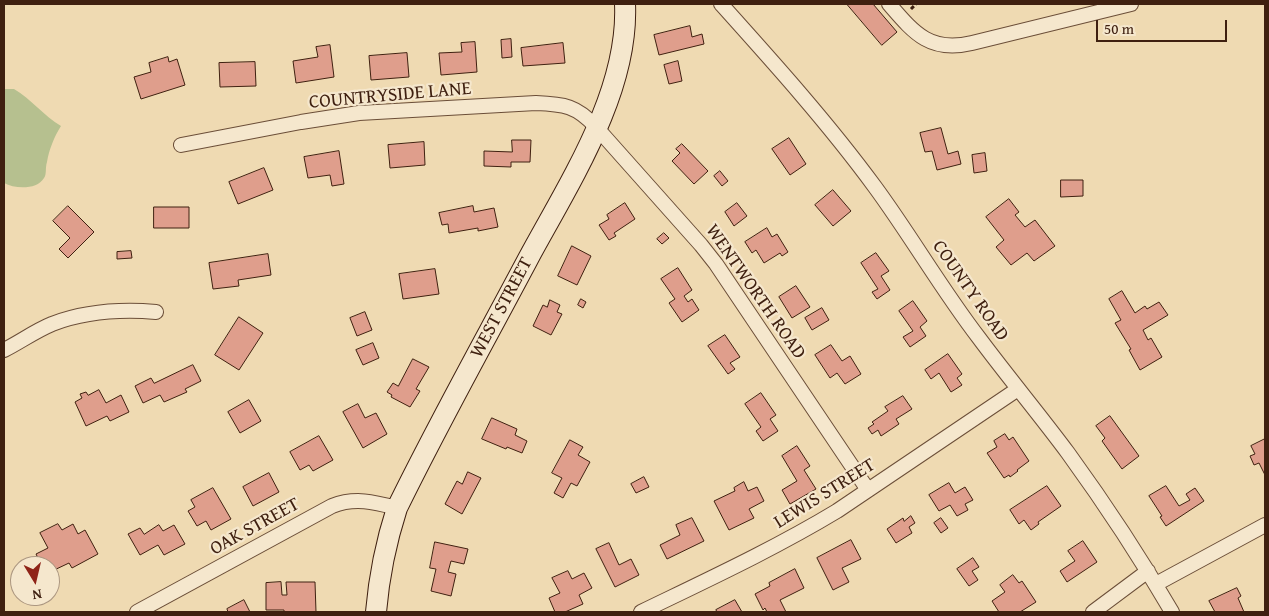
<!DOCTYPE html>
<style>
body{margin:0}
#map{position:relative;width:1269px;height:616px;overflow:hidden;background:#efdab2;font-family:"Gentium Book Plus",serif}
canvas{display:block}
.frame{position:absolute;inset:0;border:5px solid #3f2010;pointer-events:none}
.north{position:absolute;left:10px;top:556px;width:50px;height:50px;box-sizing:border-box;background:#f5e7cd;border:1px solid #ac9781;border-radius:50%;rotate:171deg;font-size:14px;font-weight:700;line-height:20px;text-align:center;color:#3f2010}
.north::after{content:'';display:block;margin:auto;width:18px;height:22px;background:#8f2418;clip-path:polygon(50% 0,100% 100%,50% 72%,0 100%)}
.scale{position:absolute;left:1096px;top:20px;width:131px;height:22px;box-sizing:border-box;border:2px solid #3f2010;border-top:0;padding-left:6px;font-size:15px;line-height:18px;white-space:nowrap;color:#3f2010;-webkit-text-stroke:4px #f5e7cd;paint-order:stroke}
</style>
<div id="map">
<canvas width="1269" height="616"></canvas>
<div class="frame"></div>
<div class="north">N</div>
<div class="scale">50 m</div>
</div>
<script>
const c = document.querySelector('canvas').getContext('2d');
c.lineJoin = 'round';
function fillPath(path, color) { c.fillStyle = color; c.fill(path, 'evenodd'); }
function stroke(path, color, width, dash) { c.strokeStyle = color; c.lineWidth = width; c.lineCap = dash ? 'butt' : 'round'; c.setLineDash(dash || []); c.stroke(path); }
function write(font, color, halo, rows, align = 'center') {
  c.font = font + ' "Gentium Book Plus",serif'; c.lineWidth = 4.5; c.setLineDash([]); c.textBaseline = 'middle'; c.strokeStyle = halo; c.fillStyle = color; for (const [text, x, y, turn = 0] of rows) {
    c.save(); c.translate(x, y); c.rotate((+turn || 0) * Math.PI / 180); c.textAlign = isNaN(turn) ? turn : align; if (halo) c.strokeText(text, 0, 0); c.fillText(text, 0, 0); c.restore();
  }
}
fillPath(new Path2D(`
 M14 89C31 99 44 116 61 126 54 137 49 150 47 162 45 168 47 174 44 178 37 190 15 189 4 183V89Z`), '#b6c08f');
const building = new Path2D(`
 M847 4H873L897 32 882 45Z
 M690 26 692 37 702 34 704 44 659 55 654 35Z
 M511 39 512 57 502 58 501 40Z
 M475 42 477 72 441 75 439 53 462 52 461 43Z
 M563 43 565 63 523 66 521 48Z
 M330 45 334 77 296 83 293 61 318 57 316 47Z
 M407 53 409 77 371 80 369 56Z
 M168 57 169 62 177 59 185 85 141 99 134 77 151 72 149 63Z
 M678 61 682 81 669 84 664 65Z
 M255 62 256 86 220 87 219 63Z
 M941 128 948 154 958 151 961 164 937 170 932 151 925 152 920 133Z
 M789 138 806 164 790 175 772 149Z
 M512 140H531L530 162H511V167L484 166V151L512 152Z
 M424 142 425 165 390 168 388 145Z
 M682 144 708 171 694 184 672 161 680 153 676 149Z
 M339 151 344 184 332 186 330 175 308 178 304 157Z
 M985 153 987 171 974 173 972 155Z
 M264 168 273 190 238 204 229 182Z
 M720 171 728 181 722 186 714 176Z
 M1061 180H1083V196L1061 197Z
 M833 190 851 211 833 226 815 205Z
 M1009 199 1019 212 1015 215 1025 227 1035 220 1055 246 1034 261 1027 253 1011 265 996 247 1004 240 986 217Z
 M625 203 635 219 614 233 616 236 609 240 599 225 609 219 607 215Z
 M737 203 747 216 734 226 725 212Z
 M68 206 94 232 68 258 59 249 70 238 53 221Z
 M473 206 474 212 494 208 498 227 478 231V228L449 233 448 224 442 225 439 213Z
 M154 207H189V228H154Z
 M767 228 772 237 777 234 788 252 782 256 780 253 764 263 756 250 752 253 745 242Z
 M664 233 669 238 662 244 657 239Z
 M572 246 591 256 577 285 558 276Z
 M131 251 132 258 117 259V252Z
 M876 253 889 271 881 276 890 290 877 299 872 292 878 289 861 263Z
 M268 254 271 275 238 280 239 286 213 289 209 263Z
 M678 268 692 290 684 296 688 302 692 299 699 310 682 322 669 303 675 299 661 279Z
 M435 269 439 294 403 299 399 274Z
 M796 286 810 307 792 318 779 297Z
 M1122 291 1135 313 1145 306 1147 309 1159 302 1168 315 1143 330 1148 340 1151 338 1162 357 1140 370 1129 350 1131 349 1115 323 1121 320 1109 299Z
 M581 299 586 302 583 308 578 305Z
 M550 300 560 305 557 312 562 314 551 335 533 326 543 305 547 307Z
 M913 301 927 321 920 327 926 336 910 347 903 337 913 331 899 311Z
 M822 308 829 320 812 330 805 318Z
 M365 312 372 330 357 336 350 318Z
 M239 317 263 333 239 370 215 355Z
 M725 335 740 357 730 363 735 369 728 374 708 346Z
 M373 343 379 358 363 365 356 350Z
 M831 345 842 361 850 356 861 374 845 384 837 373 830 378 815 355Z
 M948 354 962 374 957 378 962 385 951 392 939 373 931 379 925 370Z
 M413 359 429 367 416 389 420 391 410 407 391 397 392 395 387 392 393 383 398 386Z
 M193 365 201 381 185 389 187 392 164 402 160 395 143 403 135 386 151 378 154 383Z
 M99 390 106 403 121 395 129 412 110 421 107 416 86 426 75 402 82 398 80 394 86 392 88 395Z
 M761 393 776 415 770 419 778 431 763 441 756 431 761 427 745 404Z
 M903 396 912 409 896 419 899 424 881 436 878 430 872 434 868 428 874 424 872 422 888 411 885 407Z
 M249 400 261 421 240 433 228 412Z
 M358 404 365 418 376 413 387 434 363 448 343 412Z
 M1110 416 1139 456 1122 469 1102 441 1105 438 1096 426Z
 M492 418 517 429 515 435 527 441 522 453 507 447 506 449 482 439Z
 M1005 434 1009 440 1013 437 1029 461 1017 470 1018 471 1010 477 1009 475 1004 478 987 453 997 447 994 441Z
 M319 436 333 460 313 471 309 465 300 470 290 452Z
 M1265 439V475L1259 463 1254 465 1250 456 1255 454 1251 446Z
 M570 440 583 447 578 455 590 462 577 486 571 483 563 498 554 493 562 478 552 473Z
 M797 446 810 466 804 470 816 489 790 504 782 490 797 481 782 456Z
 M468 472 481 478 462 514 445 504 457 481 462 484Z
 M269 473 279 492 253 506 243 487Z
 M644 477 649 487 636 493 631 484Z
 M744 482 748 491 757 487 764 501 749 509 754 518 729 530 714 501 735 491 734 488Z
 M949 483 955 493 965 487 973 500 965 504 968 510 957 516 950 505 939 511 929 495Z
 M1047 486 1061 506 1038 522 1039 524 1031 530 1024 520 1019 524 1010 510Z
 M1166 486 1179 506 1190 500 1186 494 1195 488 1204 501 1166 526 1160 517 1162 516 1149 496Z
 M213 488 231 519 211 530 206 521 197 526 188 511 195 507 191 500Z
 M911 516 915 523 909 527 912 533 896 543 887 529 903 518 904 521Z
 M692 518 704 541 667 559 660 545 680 535 676 525Z
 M941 518 948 528 941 533 934 523Z
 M58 524 62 530 73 524 78 534 85 530 98 554 72 568 69 563 50 572V566H42L36 554 48 548 40 533Z
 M159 525 163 531 174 525 185 544 164 555 158 545 140 555 128 534 140 528 144 534Z
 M851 540 861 559 842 568 849 582 833 590 817 558Z
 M1083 541 1097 562 1067 582 1060 571 1075 561 1068 551Z
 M435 542 468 549 464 564 451 561 448 572 456 574 451 596 431 591 436 569 430 568Z
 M609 543 619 565 631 559 639 575 615 587 596 549Z
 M973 558 979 567 972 571 978 580 969 586 957 569Z
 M795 569 804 588 780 600 786 612H767L765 608 763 610 755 594 770 586 769 583Z
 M568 571 572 579 584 573 592 588 579 595 583 604 565 612H555L549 598 560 593 552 578Z
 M1013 575 1019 583 1022 581 1036 602 1020 612H999L992 601 1005 592 1000 585Z
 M281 582 282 595H287L286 582H315L316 612H284V610H266V583Z
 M1237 588 1241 596 1238 598 1244 612H1215L1209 601Z
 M244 600 250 612H228L227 609Z
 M735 600 742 612H717L716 610Z`);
fillPath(building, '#df9e8c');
stroke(building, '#3f2010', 1);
const minor = new Path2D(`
 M721 4C774 63 828 123 875 187 911 236 942 290 979 338 1008 377 1039 414 1068 453 1105 504 1140 557 1172 612
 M889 4C914 33 930 53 972 43L1131 4
 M181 145 301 122 359 113 536 103C564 104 577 106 596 127L701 245 716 264 868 490
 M4 350C20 342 35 331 52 324 86 311 120 309 156 312
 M1156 584 1265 525
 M137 612 332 506C355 497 374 502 397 508
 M641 612C707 580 774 549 837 511L1018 389
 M1093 612 1148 571`);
const secondary = new Path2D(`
 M376 612C379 577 386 542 397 508 438 424 484 342 528 259 569 183 629 92 625 4`);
stroke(minor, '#6b4e38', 16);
stroke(secondary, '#3f2010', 22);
stroke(new Path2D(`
 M911 9 916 4`), '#3f2010', 3, [4, 2.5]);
stroke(minor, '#f5e7cd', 14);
stroke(secondary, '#f5e7cd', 20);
write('19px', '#3f2010', '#f5e7cd', [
 ["COUNTRYSIDE LANE",390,96,-5],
 ["COUNTY ROAD",970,291,55],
 ["WENTWORTH ROAD",755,292,55],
 ["WEST STREET",502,308,-62],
 ["LEWIS STREET",825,494,-32],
 ["OAK STREET",255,527,-29]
]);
</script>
